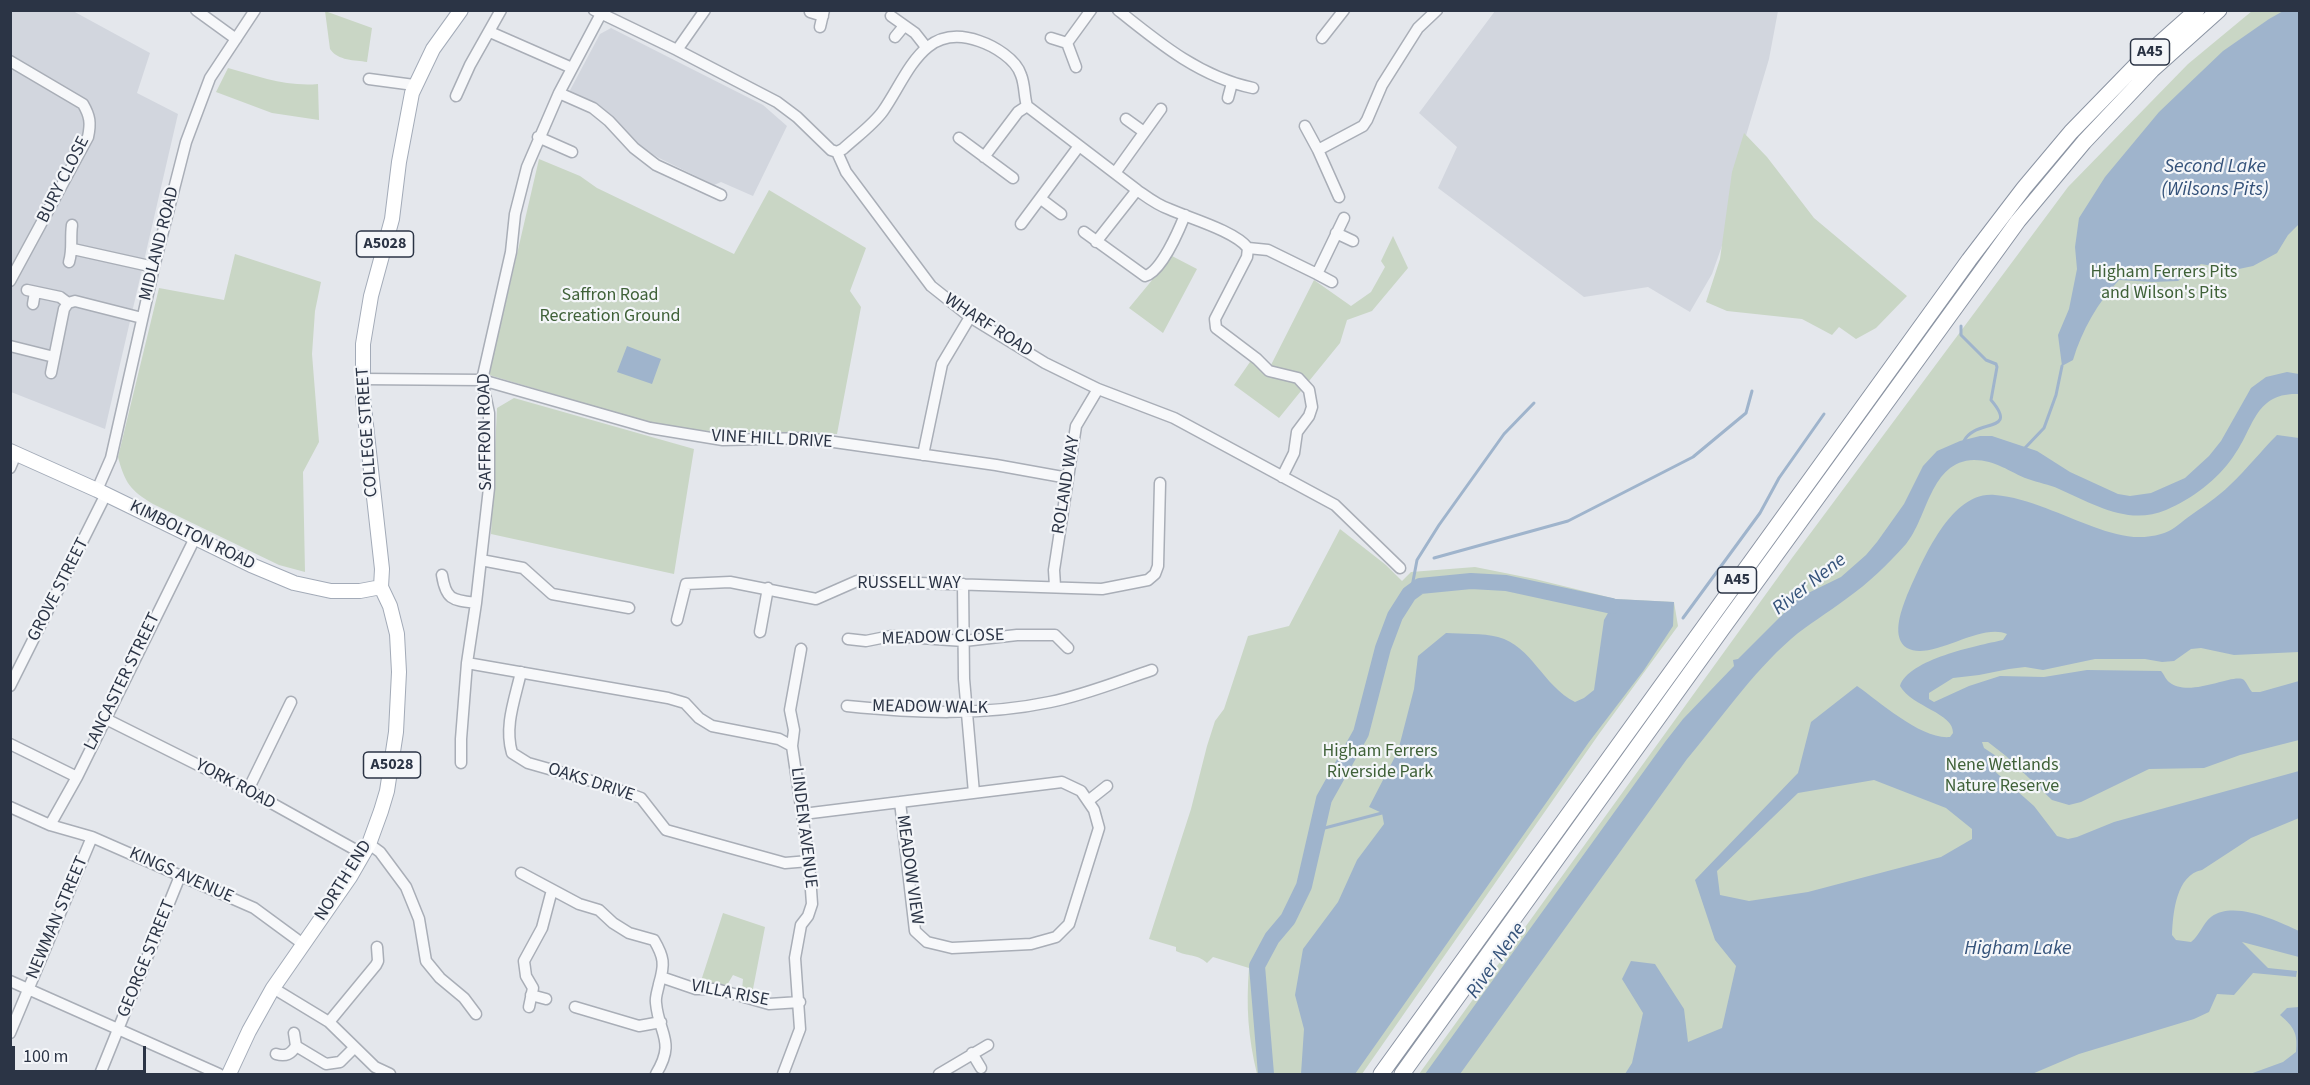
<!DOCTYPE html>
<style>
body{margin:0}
#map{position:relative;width:2310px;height:1085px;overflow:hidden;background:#e4e7ec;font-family:"Source Sans 3",sans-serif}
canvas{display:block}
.frame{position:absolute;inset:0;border:12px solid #2b3445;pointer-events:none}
.scale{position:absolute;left:12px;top:1046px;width:134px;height:27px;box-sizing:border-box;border:3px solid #2b3445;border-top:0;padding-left:8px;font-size:18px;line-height:21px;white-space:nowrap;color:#2b3445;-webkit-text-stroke:4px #f4f6f9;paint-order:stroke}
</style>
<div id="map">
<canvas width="2310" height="1085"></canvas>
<div class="frame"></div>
<div class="scale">100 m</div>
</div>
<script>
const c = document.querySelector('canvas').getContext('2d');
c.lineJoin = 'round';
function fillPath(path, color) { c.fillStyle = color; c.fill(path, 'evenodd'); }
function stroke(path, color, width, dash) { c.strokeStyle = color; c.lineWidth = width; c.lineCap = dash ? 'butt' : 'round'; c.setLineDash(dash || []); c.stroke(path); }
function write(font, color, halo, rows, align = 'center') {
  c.font = font + ' "Source Sans 3",sans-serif'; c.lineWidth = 4.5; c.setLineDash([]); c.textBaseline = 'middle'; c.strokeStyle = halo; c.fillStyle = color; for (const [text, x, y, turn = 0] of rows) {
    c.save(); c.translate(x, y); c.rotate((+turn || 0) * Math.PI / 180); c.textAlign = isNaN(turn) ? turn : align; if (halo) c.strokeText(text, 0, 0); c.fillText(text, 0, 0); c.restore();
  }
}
fillPath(new Path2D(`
 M10 11H73L150 53 137 93 178 114 105 429 11 392Z
 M1495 11H1778L1769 59 1733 179 1723 243 1712 274 1690 312 1648 287 1584 297 1438 188 1457 147 1419 113Z
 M611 28 763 105 787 126 753 196 721 182 714 185 659 158 635 144 568 94 600 34Z`), '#d2d6de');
fillPath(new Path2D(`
 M325 11 372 28 367 62C355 60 338 61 330 49Z
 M2252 11H2299V1074H1419L1792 558 2068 187 2188 64Z
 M228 68C257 76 287 87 318 84L319 120 272 113 216 92Z
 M1744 133 1767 157 1814 218 1907 296 1876 328 1856 339 1839 327 1832 335 1802 319 1727 311 1706 302 1720 259 1732 172Z
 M539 159 580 176 597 188 734 254 769 190 866 248 850 291 861 307 837 434 675 430 489 375Z
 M1393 236 1408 268 1372 311 1347 320 1340 343 1279 418 1234 385 1250 362 1271 365 1314 280 1351 306 1371 292 1385 267 1381 261Z
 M235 254 321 282 315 311 312 354 319 442 303 472 305 572 279 565 153 504C130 490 125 483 118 457L159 288 224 300Z
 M1172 256 1197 269 1163 333 1129 308Z
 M514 398 694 449 674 574 491 534 497 408Z
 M1340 529 1386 565 1402 581 1411 572 1475 567 1535 579 1616 599 1674 602 1678 626 1599 734 1362 1074H1257C1248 1036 1246 1007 1249 968L1213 957 1207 963C1196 953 1188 957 1176 951V947L1149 939 1191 809 1207 746 1215 721 1224 709 1248 636 1289 626Z
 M723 913 765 927 752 994 742 990 743 979 733 975 727 985 700 984Z`), '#c9d6c5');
fillPath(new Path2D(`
 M2285 10 2299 11V224L2288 235 2277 253 2253 266 2234 270 2201 264 2178 281 2152 282 2119 280C2098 302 2082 330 2073 360L2062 366 2058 335 2069 309 2077 269 2075 247 2079 218 2105 177 2159 112 2223 51 2269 19Z
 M627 346 661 359 652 384 617 372Z
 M2287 372 2299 374V394C2254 392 2254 429 2233 457 2217 480 2192 499 2166 510 2128 526 2094 504 2059 489 2049 484 2038 483 2028 479 2009 472 1996 460 1974 460 1930 461 1928 518 1906 544 1888 564 1869 583 1846 599 1828 613 1808 624 1791 639 1751 674 1721 719 1687 759L1460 1074H1425L1665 742 1683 719 1734 666 1733 660 1738 659 1800 597 1841 577 1866 555 1877 542 1904 504 1923 466 1937 451 1960 441 1980 436H1992L2037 451 2070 472 2118 494 2130 496 2151 493 2185 478 2209 456 2221 441 2251 388 2266 377Z
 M2277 435 2299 438V652L2234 655 2201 648 2191 649 2174 661 2162 662 2145 659H2095L2043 670 2025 667 2009 669 1979 675 1953 678 1929 693V699L1934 702 1969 686 2000 676 2044 677 2087 670 2161 671C2164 674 2166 680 2169 682 2190 699 2234 672 2244 680 2247 683 2249 689 2252 692H2260L2299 681V740L2240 755 2204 768 2149 769 2081 802 2069 805 2052 800 2006 756 1988 742H1982L1984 748 1996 756 1991 768 2034 806 2057 836 2068 839 2077 837 2114 822 2299 771V818L2251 838 2202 870C2176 875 2173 913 2172 935L2176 940 2191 942C2200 935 2203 923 2211 917 2234 900 2277 921 2299 931V957L2242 942 2268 968 2297 971 2296 977 2253 973 2234 995 2217 994 2209 1012 2194 1019 2079 1054 2032 1074H1625L1632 1063 1643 1013 1622 979 1631 961 1655 964 1684 1009 1688 1042 1722 1028 1736 966 1715 940 1695 880 1798 773 1811 722 1857 686C1880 702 1922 740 1950 737L1953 733C1954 713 1912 707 1900 686 1909 659 1976 646 2003 640L2007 634C1980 622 1931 662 1907 648 1891 638 1901 611 1906 598 1921 564 1950 490 1995 495 2029 498 2063 516 2094 527 2116 535 2137 541 2161 534 2172 531 2178 525 2187 518 2202 507 2217 498 2230 485 2247 469 2261 451 2277 435ZM1874 780 1946 808 1972 829V839L1941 857 1808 892 1749 901 1720 895 1717 871 1798 793Z
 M1616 599 1674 602 1673 626 1644 670 1589 742 1355 1074H1301L1304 1029 1295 995 1303 949 1338 902 1357 860 1384 824 1382 813 1369 807 1398 751 1414 689 1418 656 1446 633C1463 634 1482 633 1498 637 1532 646 1543 686 1575 702L1584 698 1594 690 1604 620Z
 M2299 1007V1074H2250L2283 1062 2296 1052C2298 1033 2294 1027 2280 1015L2287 1008Z`), '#9fb4cc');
stroke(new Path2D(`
 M1961 326V335L1986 360 1996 364 1997 367 1991 400C2020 434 1975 418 1964 441
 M2024 449 2044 428 2056 395 2062 366
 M1434 558 1568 521 1693 457 1746 413 1752 391
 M1411 592 1417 560 1439 525 1504 434 1534 403
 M1683 618 1760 513 1779 478 1824 414
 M1317 830 1382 813`), '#9fb4cc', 3);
stroke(new Path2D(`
 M1266 1074 1257 966 1272 938 1288 919 1304 886 1324 799 1361 733 1383 648 1395 616 1409 594 1420 586 1471 581 1506 583 1612 606`), '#9fb4cc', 16);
const minor = new Path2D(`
 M196 10 236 39
 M594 10 677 50 777 102 797 117 831 150 837 152 846 172 931 286 970 317 1045 363 1098 389 1174 418 1335 505 1400 568
 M1118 10C1159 43 1200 77 1253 88
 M810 12 823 16
 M891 16 915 33 926 47
 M820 27 824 10
 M490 32 572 68
 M895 37 904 26
 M1051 38 1067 43 1076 67
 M1322 38 1344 10
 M1067 43 1091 10
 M677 50 705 10
 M10 61 83 104C90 116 91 123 88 137L10 281
 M369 79 414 85
 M559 93 593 108 609 121 634 148 656 165 721 195
 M456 96 470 65 501 10
 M1228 98 1232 83
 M1126 119 1144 132
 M1305 126 1318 150 1339 197
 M538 137 572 152
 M959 138 1013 178
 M1318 150 1363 126 1367 120 1382 85 1418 28 1437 10
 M837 152 843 149C856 137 873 125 883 111 908 75 923 21 979 41 994 46 1016 59 1021 75 1025 85 1024 96 1027 106L1137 190C1147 197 1157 205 1169 209 1189 218 1235 231 1248 248
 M984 157 1018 112 1027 106
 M1115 173 1161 109
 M1041 199 1061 214
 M1021 224 1079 146
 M1084 232 1145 276C1161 272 1179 230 1185 215
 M1336 233 1353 241
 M1096 242 1137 190
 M1248 248 1247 257 1215 319 1216 328 1220 331 1257 359 1269 371 1298 378 1309 390 1312 407 1309 416 1297 432 1294 453 1282 477
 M1248 248 1268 250 1317 274 1344 218
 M73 249 154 267
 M69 262C73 249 70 239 72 225
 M1317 274 1332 282
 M27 290 60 297 68 303
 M33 304 35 292
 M10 346 54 357
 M51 373 64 309 68 303 75 301 142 318
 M362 379 482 380 650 428 723 440 806 438 996 465 1068 478
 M923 455 942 364 970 317
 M10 468 16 454
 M97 490 111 458 154 267 186 142 210 78 255 10
 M481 560 523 568 552 594 629 608
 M442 575C446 600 452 600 476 603
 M963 584 964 679 974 793
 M1055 586 1054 570 1076 426 1098 389
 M677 620 686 584 730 582 816 599 857 581 1102 589 1148 580 1155 574 1158 566 1160 483
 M760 632 768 588
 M848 639 866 641 891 636 964 641 1017 635H1055L1068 648
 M467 663 668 698 685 703 699 718 712 726 779 739 792 746
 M521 672C515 699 504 726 512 753L528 763 602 784 641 798 666 830 785 863 809 861
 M10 686 106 494
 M847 706C915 713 984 716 1050 702 1085 695 1119 681 1152 670
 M106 719 248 790 363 854
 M10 744 77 777
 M461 763V739L467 663 476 603 489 488V413L482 380 511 252 515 214 527 167 559 93 603 10
 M248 790 291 702
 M1088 801 1107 786
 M10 807 50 825 92 837 254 908 303 944
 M803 814 1062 782 1081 791 1094 810 1099 828 1069 924 1056 937 1031 944 952 948 927 942 915 931 900 802
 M50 825 77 777 195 538
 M369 844 380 852 406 887 419 919 426 961 440 978 464 998 476 1014
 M521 873 579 904 599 910 613 923 629 933 654 940C664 957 665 964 659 984 658 990 655 997 656 1003 659 1035 676 1041 656 1074
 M661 977 696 989H716L769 1004 800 1002
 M10 981 219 1074
 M273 988 329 1022 375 1067 390 1074
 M531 995 546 999
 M529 1007 533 988 526 976 524 961 542 928 552 890
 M575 1007 639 1026 661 1022
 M329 1022 376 965 378 961 377 947
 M10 1033 92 837
 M294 1033 296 1046
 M972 1053 981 1068
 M276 1054C286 1057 291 1054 296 1046L326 1064 340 1062 354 1048
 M100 1074 180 876
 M783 1074 800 1029 795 958 801 925 808 916 812 904 809 861 792 746 794 730 790 710 801 649
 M939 1074 988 1045`);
const major = new Path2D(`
 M10 451 97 490 251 565 294 583 331 591H360L381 587
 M229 1074 249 1031 273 988 350 877 369 844 381 811 387 791 396 732 399 672 397 634 390 606 381 587 382 569 363 398V344L371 296 392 219 399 162 412 93 433 49 461 10`);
const highway = new Path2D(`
 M1381 1074 1969 260 2024 188 2071 132 2144 57 2197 10
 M1402 1074 1722 629 2018 221 2084 142 2152 70 2219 10`);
stroke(minor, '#a9aeb7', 13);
stroke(major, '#a3abb8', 16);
stroke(highway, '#8b94a3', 17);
stroke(minor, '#f7f8fa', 10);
stroke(major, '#fff', 14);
stroke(highway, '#fff', 15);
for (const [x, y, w] of [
 [2150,52,39],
 [385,244,57],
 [1737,580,39],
 [392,765,57]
]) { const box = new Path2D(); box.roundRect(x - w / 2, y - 13, w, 26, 4.5); c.fillStyle = '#f4f6f9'; c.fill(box); stroke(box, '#2b3445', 1.5); }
write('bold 16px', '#2b3445', null, [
 ["A45",2150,52],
 ["A5028",385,244],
 ["A45",1737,580],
 ["A5028",392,765]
]);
write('18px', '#2b3445', '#f4f6f9', [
 ["BURY CLOSE",64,180,-63],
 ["MIDLAND ROAD",160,244,-76],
 ["WHARF ROAD",988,326,33],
 ["COLLEGE STREET",368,432,-94],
 ["SAFFRON ROAD",486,432,-91],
 ["VINE HILL DRIVE",772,440,3],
 ["ROLAND WAY",1067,485,-81],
 ["KIMBOLTON ROAD",192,536,26],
 ["RUSSELL WAY",909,584],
 ["GROVE STREET",59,590,-63],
 ["MEADOW CLOSE",943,638,-2],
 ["LANCASTER STREET",123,682,-64],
 ["MEADOW WALK",930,708,1],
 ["OAKS DRIVE",591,783,18],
 ["YORK ROAD",235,785,28],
 ["LINDEN AVENUE",803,828,83],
 ["MEADOW VIEW",909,870,82],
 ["KINGS AVENUE",181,876,24],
 ["NORTH END",344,881,-58],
 ["NEWMAN STREET",58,918,-67],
 ["GEORGE STREET",147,959,-68],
 ["VILLA RISE",730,994,11]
]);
write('18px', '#3f6138', '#f4f6f9', [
 ["Higham Ferrers Pits",2164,273],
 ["and Wilson's Pits",2164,294],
 ["Saffron Road",610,296],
 ["Recreation Ground",610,317],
 ["Higham Ferrers",1380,752],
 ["Riverside Park",1380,773],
 ["Nene Wetlands",2002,766],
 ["Nature Reserve",2002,787]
]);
write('italic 20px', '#34527a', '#f4f6f9', [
 ["Second Lake",2215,168],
 ["(Wilsons Pits)",2215,191],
 ["River Nene",1810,585,-38],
 ["Higham Lake",2018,950],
 ["River Nene",1497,961,-55]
]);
</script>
